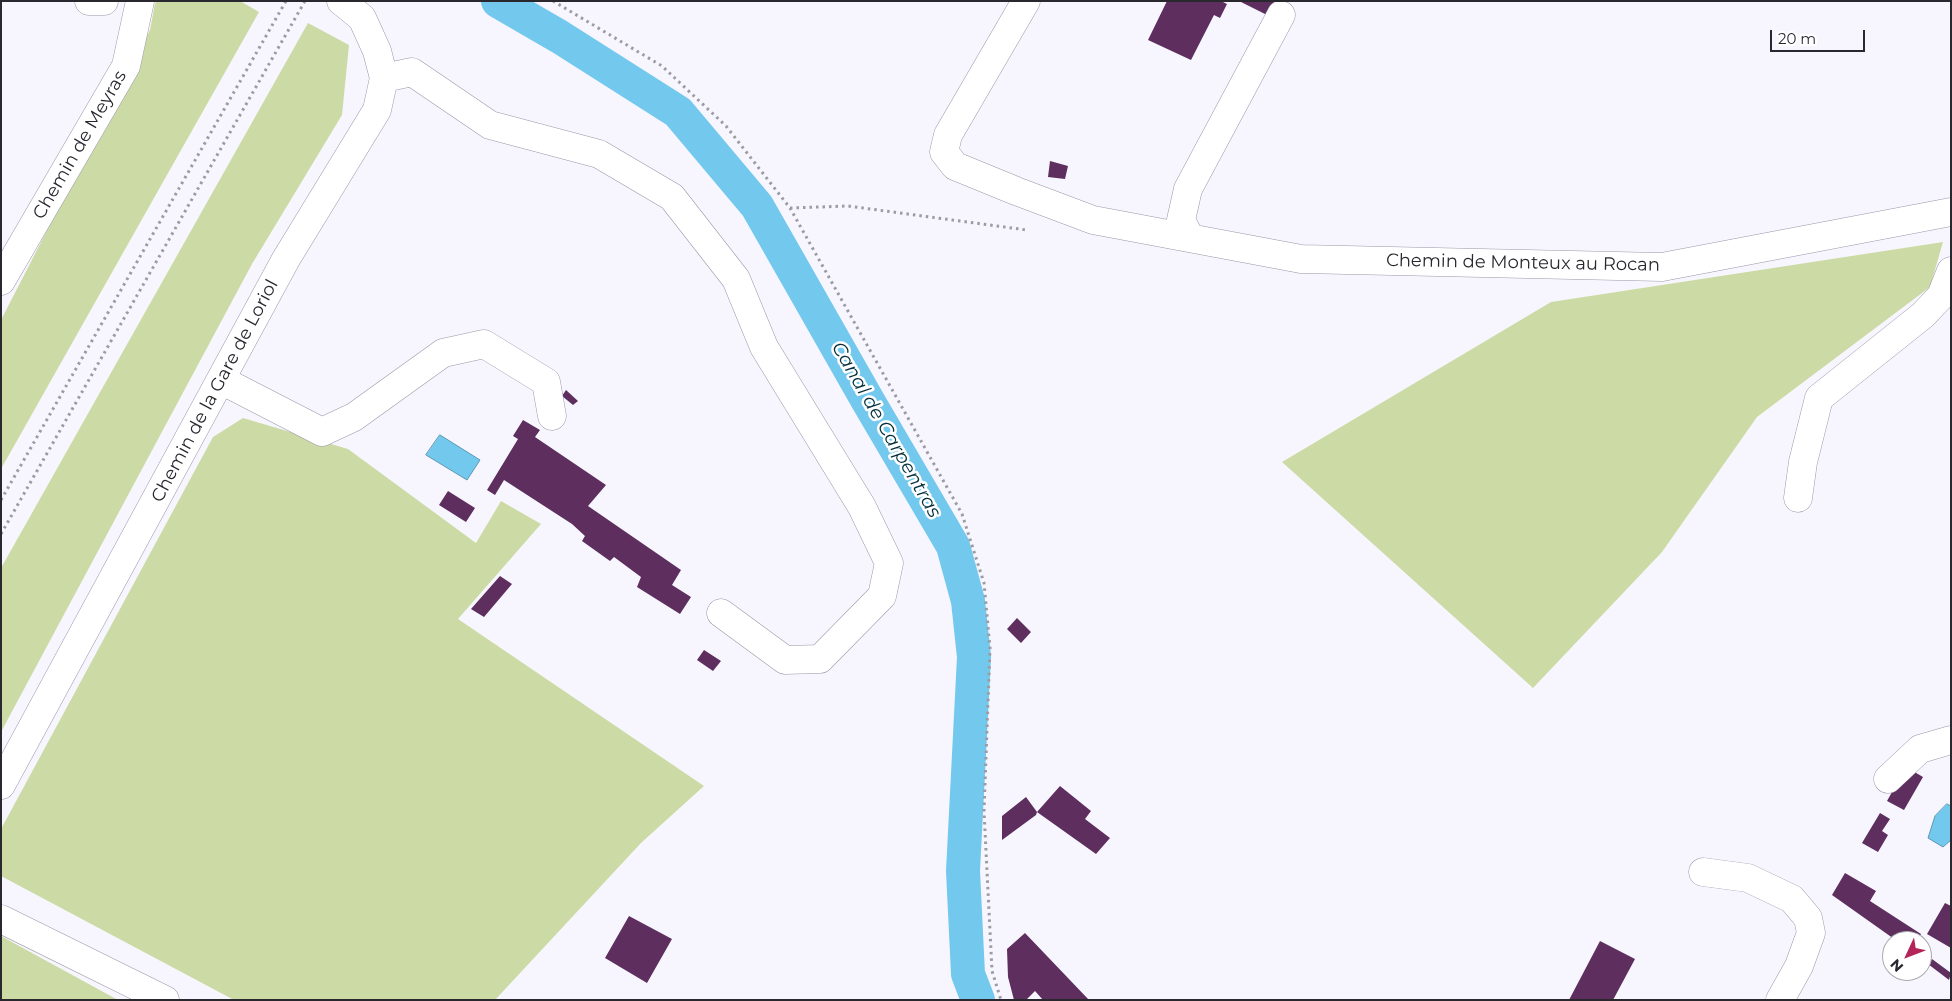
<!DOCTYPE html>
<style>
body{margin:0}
#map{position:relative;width:1952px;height:1001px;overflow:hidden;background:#f7f6fe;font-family:Montserrat,sans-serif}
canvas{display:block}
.frame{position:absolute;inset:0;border:2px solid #29282f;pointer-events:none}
.north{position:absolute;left:1882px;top:931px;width:50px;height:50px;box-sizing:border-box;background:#fff;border:1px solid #a9a9ac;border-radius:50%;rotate:227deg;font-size:14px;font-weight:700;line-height:20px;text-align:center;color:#29282f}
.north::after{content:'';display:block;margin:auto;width:18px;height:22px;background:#b32559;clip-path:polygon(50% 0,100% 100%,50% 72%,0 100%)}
.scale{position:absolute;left:1770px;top:30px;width:95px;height:22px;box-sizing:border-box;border:2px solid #29282f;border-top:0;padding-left:6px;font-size:15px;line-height:18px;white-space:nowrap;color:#29282f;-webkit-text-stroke:4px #fff;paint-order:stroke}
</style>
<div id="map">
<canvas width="1952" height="1001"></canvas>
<div class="frame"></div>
<div class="north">N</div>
<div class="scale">20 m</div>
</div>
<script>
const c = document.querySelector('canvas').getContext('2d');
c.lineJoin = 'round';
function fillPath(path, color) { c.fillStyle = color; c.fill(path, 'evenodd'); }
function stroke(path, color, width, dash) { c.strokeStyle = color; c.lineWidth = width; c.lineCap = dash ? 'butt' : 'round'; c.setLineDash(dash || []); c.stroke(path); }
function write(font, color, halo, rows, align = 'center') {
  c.font = font + ' Montserrat,sans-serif'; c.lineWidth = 5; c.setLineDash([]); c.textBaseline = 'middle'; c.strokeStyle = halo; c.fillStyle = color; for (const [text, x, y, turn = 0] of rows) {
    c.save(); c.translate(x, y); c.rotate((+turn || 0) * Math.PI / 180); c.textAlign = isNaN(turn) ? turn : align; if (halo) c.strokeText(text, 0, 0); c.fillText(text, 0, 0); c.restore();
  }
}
fillPath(new Path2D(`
 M158 1H240L259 12 1 469V320L150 30 155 3Z
 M308 23 349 45 342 115 252 264 1 732V568Z
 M1943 242 1930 287 1757 417 1662 552 1533 688 1282 462 1551 302Z
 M243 418 348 449 476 543 501 501 541 524 458 619 704 786 641 843 495 1000H234L1 876V829L213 437Z
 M1 936 118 1000H1Z`), '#ccdba5');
const water = new Path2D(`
 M440 435 480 460 467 480 426 455Z
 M1947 804 1951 806V840L1943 847 1928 838 1935 816Z`);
fillPath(water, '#73c8ed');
stroke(water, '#5d98b4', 1);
stroke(new Path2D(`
 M498 1 560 37 678 112 757 206 868 401 953 546 968 601 974 657 963 871 968 974 978 1000`), '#73c8ed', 34);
fillPath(new Path2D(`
 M1167 1H1221L1227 4 1220 18 1214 15 1191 60 1148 40Z
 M1239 1H1279L1271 17Z
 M1050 161 1068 166 1065 179 1048 177Z
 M566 390 578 401 573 405 562 396Z
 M523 420 540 430 535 437 606 485 588 506 681 570 672 585 691 597 680 614 637 587 641 577 614 557 610 561 582 541 585 536 572 524 504 480 495 495 487 490 518 439 513 436Z
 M448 491 475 508 466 522 439 505Z
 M500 576 512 584 484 617 471 609Z
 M1017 618 1031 632 1021 643 1007 629Z
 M704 650 721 661 713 671 697 660Z
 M1906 767 1923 777 1904 810 1887 801Z
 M1060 786 1091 811 1085 819 1110 838 1096 854 1037 812Z
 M1026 797 1037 812 1036 815 1002 840V816Z
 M1880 813 1890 819 1882 831 1888 835 1878 852 1862 843Z
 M1845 873 1876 891 1870 901 1921 934 1917 941H1897L1832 895Z
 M1945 903 1951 906V948L1927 934Z
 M629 916 672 939 647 983 605 958Z
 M1025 933 1089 1000H1043L1035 991 1026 1000H1014L1008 977 1007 949Z
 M1600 941 1635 959 1613 1000H1569Z
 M1932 959 1951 973 1949 980 1928 964Z`), '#5d2e5e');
const minor = new Path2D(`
 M89 1H104
 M1026 1 948 135 944 152 955 166 1016 191 1093 220 1301 259 1662 267 1951 212
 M384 78 412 72 490 125 599 154 672 197 736 279 764 347 862 507 889 563 882 596 820 659 785 660 721 613
 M1190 238 1181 220 1188 189 1281 15
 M1 281 126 66 140 1
 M221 380 322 432 354 417 443 353 484 344 546 382 552 416
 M1798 498 1803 462 1819 398 1923 315 1941 296 1951 271
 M1888 779 1920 749 1951 740
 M1 785 286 259 377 110 384 78 377 51 362 18 341 1
 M1703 872 1748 878 1792 899 1808 918 1811 933 1799 966 1780 1000
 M1 919 165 1000`);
stroke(minor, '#9a97a8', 29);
stroke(new Path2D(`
 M553 1 662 66 726 126 790 208 962 514 984 583 990 648 984 811 992 971 1001 1000
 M790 208 848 206 1027 230
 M1 500 286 1
 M1 534 305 1`), '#9c9ba2', 3, [2.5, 4]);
stroke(minor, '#fff', 28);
write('18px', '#29282f', '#fff', [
 ["Chemin de Meyras",80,145,-60],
 ["Chemin de Monteux au Rocan",1523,263,1],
 ["Chemin de la Gare de Loriol",215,391,-62]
]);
write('italic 19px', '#042e3d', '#fff', [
 ["Canal de Carpentras",886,430,60]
]);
</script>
